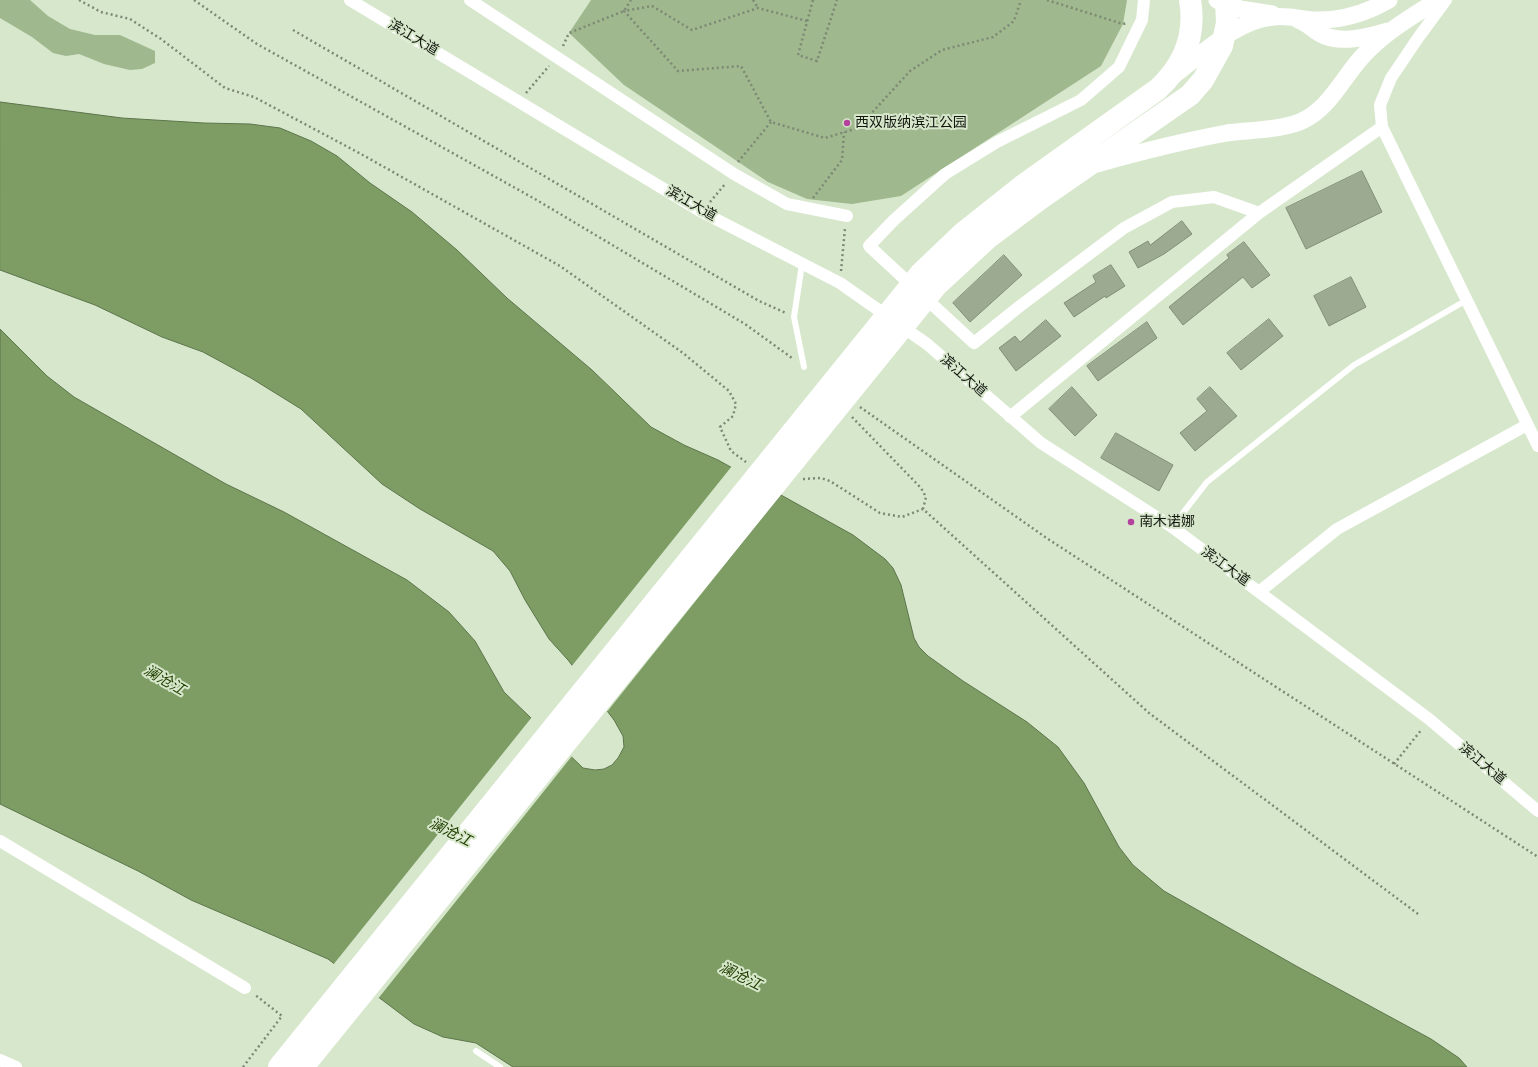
<!DOCTYPE html>
<meta charset="utf-8">
<style>
body{margin:0}
canvas{display:block;background:#d7e7cc}
</style>
<canvas width="1538" height="1067"></canvas>
<script>
const c = document.querySelector('canvas').getContext('2d');
c.lineJoin = 'round';
function fillPath(path, color) { c.fillStyle = color; c.fill(path, 'evenodd'); }
function stroke(path, color, width, dash) { c.strokeStyle = color; c.lineWidth = width; c.lineCap = dash ? 'butt' : 'round'; c.setLineDash(dash || []); c.stroke(path); }
function write(font, color, halo, rows, align = 'center') {
  c.font = font + ' Roboto,"Noto Sans SC",sans-serif'; c.lineWidth = 4; c.setLineDash([]); c.textBaseline = 'middle'; c.strokeStyle = halo; c.fillStyle = color; for (const [text, x, y, turn = 0] of rows) {
    c.save(); c.translate(x, y); c.rotate((+turn || 0) * Math.PI / 180); c.textAlign = isNaN(turn) ? turn : align; if (halo) c.strokeText(text, 0, 0); c.fillText(text, 0, 0); c.restore();
  }
}
fillPath(new Path2D(`
 M0 0H30L48 16 70 29 95 35H120L155 51V63L142 69 130 70 104 64 79 54 66 56 53 53 32 37 0 18Z
 M591 0H1127L1123 24 1101 66 901 196 852 204 807 199 768 182 624 85 569 33Z`), '#9fb88e');
const water = new Path2D(`
 M0 102 122 118 204 123 250 124 280 128 311 141 337 156 370 183 412 212 457 250 507 298 592 370 651 427 684 445 718 460 853 535 885 559 893 568 901 585 914 638 919 647 928 656 963 681 1027 722 1058 747 1084 783 1119 847 1133 865 1164 891 1298 967 1431 1039 1459 1058 1467 1067H513L476 1043 443 1037 414 1024 328 959 191 900 138 871 0 804V329L47 376 74 397 226 484 284 512 407 580 449 612 475 641 504 692 583 768 595 770 604 769 612 765 618 758 624 747 623 736 614 720 568 660 549 639 525 600 510 571 493 551 420 509 382 484 301 409 251 378 203 352 162 337 95 305 0 270Z`);
fillPath(water, '#7d9d65');
stroke(water, '#5d754b', 1);
fillPath(new Path2D(`
 M732 466 782 493 606 713 571 667Z
 M532 717 572 756 377 1000 333 965Z`), '#d7e7cc');
const building = new Path2D(`
 M1362 171 1382 212 1306 249 1286 208Z
 M1182 221 1192 234 1164 254 1138 268 1129 252 1148 241 1150 245Z
 M1244 242 1270 275 1252 288 1243 277 1183 325 1169 307 1229 258 1227 255Z
 M1004 255 1022 275 970 322 953 303Z
 M1111 265 1125 286 1106 298 1105 296 1074 317 1064 303 1096 282 1093 276Z
 M1351 277 1366 307 1329 326 1314 296Z
 M1269 319 1283 336 1241 370 1227 353Z
 M1046 320 1061 336 1016 371 999 348 1015 336 1020 342Z
 M1147 322 1157 338 1098 381 1087 366Z
 M1072 387 1097 415 1075 436 1049 409Z
 M1210 387 1237 416 1195 451 1180 433 1207 411 1197 399Z
 M1116 433 1173 465 1159 491 1101 458Z`);
fillPath(building, '#9baa91');
stroke(building, '#808f76', 1);
stroke(new Path2D(`
 M79 0 101 12 130 19 161 39 225 88 254 97 361 154 560 266 683 353 729 391 736 404 733 416 720 427 731 451 746 462
 M194 0 257 44 535 199 745 324 792 358
 M753 0 758 8
 M813 0 798 55 817 61 837 0
 M1047 0 1123 24 1127 23
 M807 21 758 8 692 30 652 6 624 11 678 71 741 66 771 122 825 138 858 128 910 71 942 50 993 37 1014 21 1021 0
 M293 30 759 301 786 313
 M563 46 569 33 624 11 631 0
 M526 93 549 66
 M738 162 771 122
 M813 198 842 160 844 132
 M710 202 726 183
 M841 271 845 228
 M860 407 1048 539 1538 857
 M852 417 921 488 926 497 923 509 1149 713 1418 914
 M803 479 821 478 830 481 880 513 902 517 923 509
 M1394 764 1422 729
 M243 1067 282 1016 254 994`), '#7d8875', 2.5, [2, 3]);
stroke(new Path2D(`
 M802 264 794 317 804 367
 M1172 527 1207 482 1354 365 1465 301
 M476 1051 500 1067`), '#fff', 6);
stroke(new Path2D(`
 M350 0 702 212 840 283 927 344 1041 443 1172 527 1429 719 1538 811
 M470 0 734 174 787 204 847 216
 M1144 0 1142 20 1119 67 1081 100 997 142 945 174 894 220 869 246 974 343 1020 306 1124 228 1172 202 1214 197 1259 213
 M1382 127 1538 446
 M1010 417 1259 213 1382 127 1380 105 1391 78 1418 38 1446 0
 M1259 592 1337 529 1527 425
 M0 841 245 988
 M0 1060 16 1067`), '#fff', 12);
stroke(new Path2D(`
 M1217 0 1240 9 1272 14
 M1298 20C1307 23 1312 29 1319 33 1339 45 1368 37 1388 31
 M1174 75C1202 54 1237 20 1273 17 1286 15 1300 19 1313 20 1340 21 1365 14 1389 0
 M1097 164C1140 152 1183 141 1227 133 1249 130 1285 130 1304 120 1329 108 1343 78 1361 58 1383 33 1411 17 1438 0`), '#fff', 17);
stroke(new Path2D(`
 M279 1067 921 273 964 232 1022 186 1158 89C1184 65 1196 35 1190 0
 M303 1067 936 286 988 238 1040 199 1190 95 1203 80 1222 46 1227 23 1226 0`), '#fff', 22);
for (const [x, y, r, color] of [
 [847,123,4,"#b4429d"],
 [1131,522,4,"#b4429d"]
]) { const dot = new Path2D(); dot.arc(x, y, r, 0, 2 * Math.PI); c.fillStyle = color; c.fill(dot); stroke(dot, '#d7e7cc', 1.5); }
write('14px', '#12170e', '#d7e7cc', [
 ["滨江大道",413,38,31],
 ["滨江大道",691,204,30],
 ["滨江大道",963,376,41],
 ["滨江大道",1225,567,36],
 ["滨江大道",1482,764,40]
]);
write('14px', '#12170e', '#d7e7cc', [
 ["西双版纳滨江公园",855,123],
 ["南木诺娜",1139,522]
], 'left');
write('italic 15px', '#224000', '#d7e7cc', [
 ["澜沧江",164,681,30],
 ["澜沧江",450,833,26],
 ["澜沧江",740,977,26]
]);
</script>
